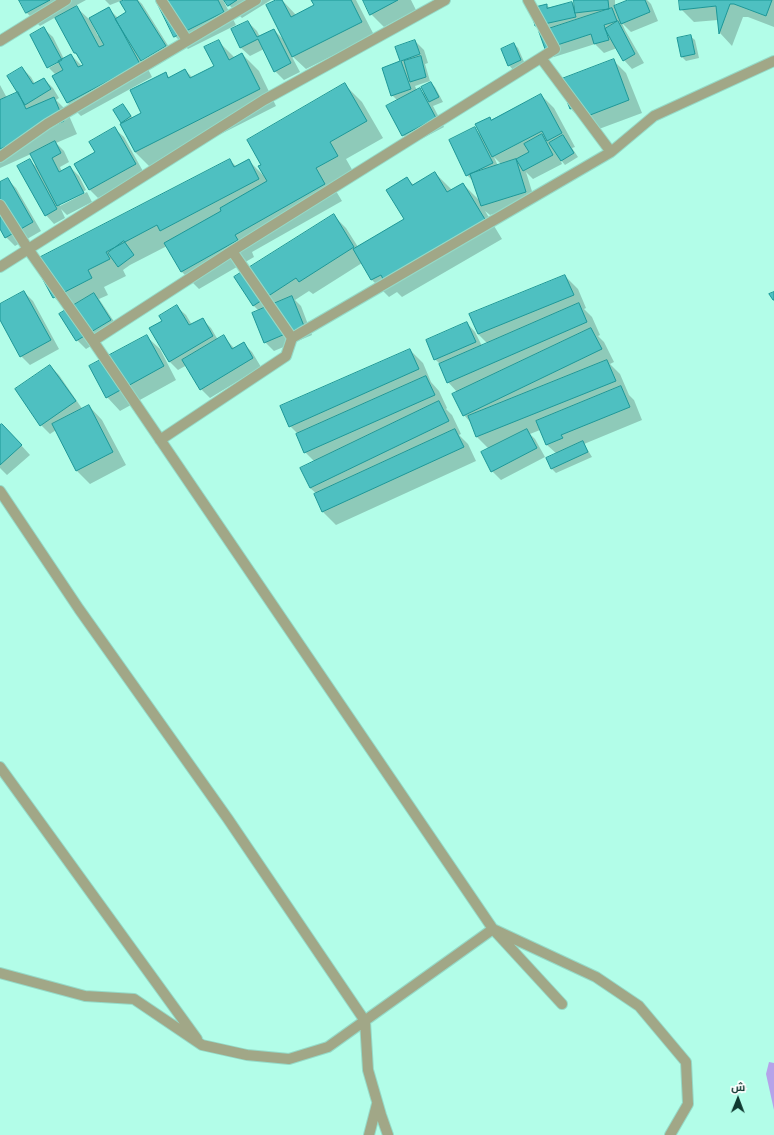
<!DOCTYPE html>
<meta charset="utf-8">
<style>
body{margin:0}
#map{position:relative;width:774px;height:1135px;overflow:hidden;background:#b2fde8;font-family:"Archivo Narrow",Cairo,sans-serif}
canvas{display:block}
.north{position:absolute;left:718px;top:1079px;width:40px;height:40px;-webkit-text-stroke:3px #fff;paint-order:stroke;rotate:1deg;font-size:11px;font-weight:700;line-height:16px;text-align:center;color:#0f3930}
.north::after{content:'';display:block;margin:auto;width:14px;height:18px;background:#0f3930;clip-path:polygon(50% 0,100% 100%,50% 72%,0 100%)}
</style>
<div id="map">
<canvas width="774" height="1135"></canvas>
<div class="north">ش</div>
</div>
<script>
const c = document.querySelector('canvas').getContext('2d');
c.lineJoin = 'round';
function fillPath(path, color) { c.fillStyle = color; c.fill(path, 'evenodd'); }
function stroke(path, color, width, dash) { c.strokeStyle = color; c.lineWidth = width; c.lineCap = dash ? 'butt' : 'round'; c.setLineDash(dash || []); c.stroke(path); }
fillPath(new Path2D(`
 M769 1062 774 1063V1110L766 1074Z`), '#b5a3ea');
fillPath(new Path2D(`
 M20 0H86L75 6 90 20 98 36H100L109 9 118 18 128 12 125 0H138L142 4 174 55 151 69 145 63 152 77 81 116 68 103 56 75 49 68 59 62 44 29 53 37 64 59 71 55 82 66 84 65 80 58 75 53 56 17 40 26 27 13Z
 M105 0H123L110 5Z
 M158 0H223L236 25 188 49 175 36Z
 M225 0H271L242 18 229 5Z
 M279 0H282L296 15 315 5 312 0H356L374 35 306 69 291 55 300 72 284 80 275 71 264 49 250 56 241 48 232 30 248 22 257 31 260 37 274 30 284 40Z
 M364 0H411L416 10 384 27 371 14Z
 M575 0H615V6L631 0H647L651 4 658 21 631 32 622 23 625 30 644 63 632 69 624 60 617 48 604 53 595 44 554 57 546 49V5L550 8 572 3 576 7Z
 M680 0H774V27L748 17H743L732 46 720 33 718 20 694 22 681 9Z
 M690 36 695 40 699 58 686 61 682 57 678 38Z
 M218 41 235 58 242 54 259 71 276 106 152 169 135 152 122 122 123 106 133 118 142 113 165 73 170 78 185 70 193 78 215 66Z
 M415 41 424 50 428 63 425 64 430 81 415 86 417 91 420 90 426 95 431 83 435 87 443 102 433 106 444 127 412 144 403 135 398 101 392 95 401 62 396 48Z
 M514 44 518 48 525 64 513 70 509 65Z
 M613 60 626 73 642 113 599 129 584 122 571 109 560 80Z
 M22 68 31 77 35 84 44 79 53 88 59 98 56 100 67 111 77 134 56 143 64 151 69 162 60 167 62 172 70 167 79 176 86 190 60 204V206L87 192 92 202 67 215 61 209 65 218 54 224 46 215 29 160 38 168 31 154 0 168V85L7 98 19 92Z
 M345 85 362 102 383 138 346 159 354 173 333 186 342 201 252 252 254 257 199 289 182 272 167 246 130 265 123 270 126 276 104 287 108 295 99 299 119 329 86 349 77 340 67 310 54 297 35 262 229 160 236 166 248 160 264 176Z
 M541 95 554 108 575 147 572 148 578 157 565 165 560 159 562 164 533 179 526 172 535 201 490 215 485 211 502 239 402 297 397 292 389 297 372 280 362 263 313 294 309 291 295 300 301 306 312 335 274 351 265 342 259 311 253 305 333 215 346 228 358 247 405 220 407 179 414 185 435 173 452 190 463 184 480 201 474 182 467 175 475 129 481 135 489 118 492 121ZM494 157 502 165 498 166Z
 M115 129 124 137 144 173 98 198 90 190 96 153Z
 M7 179 16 188 41 231 15 246 6 237 0 227V183Z
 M565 276 578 289 586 308 584 309 592 317 600 335 598 336 604 342 614 362 610 364 620 374 629 395 634 400 642 420 584 444 592 457 556 473 552 469 547 459 557 454 547 445 540 430 530 434 535 439 545 457 501 480 492 471 489 449 477 437 472 424 464 415 458 393 448 382 440 364 435 359 467 323 475 332 482 346 488 344 478 334Z
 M24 292 33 301 59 349 30 365 21 356 0 318V305Z
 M177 307 186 315 192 325 202 319 211 328 218 340 224 337 234 348 243 343 252 352 261 367 210 398 201 389 187 365 178 370 169 361 163 321Z
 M146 336 160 349 176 380 120 411 107 397 90 367Z
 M410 350 423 363 431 382 439 391 447 408 446 409 452 415 461 434 459 435 468 444 476 461 336 525 323 512 315 495 317 494 310 488 315 462 305 452 298 434 290 426Z
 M50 366 59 375 83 410 89 406 102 420 126 465 90 484 77 471 56 430 50 434 41 425 16 390Z
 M0 427 11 434 30 455 7 475 0 468Z`), '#0003');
const building = new Path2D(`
 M19 0H50L26 13Z
 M124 0H137L166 46 141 61 115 19 126 12 120 2Z
 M156 0H218L224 12 174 37Z
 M224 0H237L228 6Z
 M276 0H282L291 17 314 5 311 0H351L362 22 292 57 266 5Z
 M363 0H398L370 15Z
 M574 0H608L609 9 575 13Z
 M628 0H645L650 12 621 24 614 6Z
 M679 0H772L766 16 734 4H730L719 34 716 6 680 10Z
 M572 2 576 17 535 26 531 8 547 4V8Z
 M77 6 99 47 104 45 89 18 109 7 140 64 67 103 52 76 63 70 58 61 71 54 78 67 83 65 76 53H74L55 18Z
 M612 8 617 21 604 25 609 40 594 44 591 34 545 49 539 32Z
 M248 21 257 37 274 29 291 63 274 72 258 39 240 48 231 29Z
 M618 21 635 54 623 61 605 29Z
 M44 27 62 60 47 68 30 35Z
 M691 35 695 54 681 57 677 38Z
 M219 40 229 60 242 53 260 89 135 152 120 124 141 113 130 90 166 72 168 78 185 69 190 78 214 66 204 47Z
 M415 40 420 54 401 61 411 89 391 96 382 68 400 61 395 47Z
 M514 43 521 60 508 66 501 49Z
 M421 56 426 77 410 82 404 61Z
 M614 59 629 100 585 117 580 105 570 109 559 80Z
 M22 67 33 84 44 78 51 89 25 105 7 76Z
 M431 82 439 97 429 102 421 87Z
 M345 83 367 121 330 142 338 156 316 168 325 184 235 235 238 240 181 272 164 243 221 211 220 208 267 181 258 166 261 165 247 140Z
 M420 88 436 118 402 136 386 106Z
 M18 92 26 109 54 97 64 121 0 149V100Z
 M541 94 562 133 547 141 542 131 492 157 475 124 490 117 491 120Z
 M123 104 131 116 121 123 113 110Z
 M115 127 136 164 89 190 74 164 95 152 89 142Z
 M475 127 493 163 466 176 449 140Z
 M542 134 553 155 523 171 516 159 529 152 524 144Z
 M563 135 574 153 561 161 549 143Z
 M55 141 61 153 52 158 59 172 70 166 84 193 57 206 30 154Z
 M30 159 57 209 45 216 17 166Z
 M230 159 234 167 249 159 259 179 160 231 157 225 106 252 110 259 88 270 92 278 53 298 33 261Z
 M516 159 526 192 481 206 470 174Z
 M435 172 447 192 463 183 486 221 384 281 381 275 371 280 353 249 404 219 386 190 407 177 412 185Z
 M8 178 33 222 5 238 0 229V182Z
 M334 214 354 247 299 282 296 278 253 306 234 277Z
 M124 241 134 255 118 267 108 253Z
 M565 275 574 295 478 334 469 314Z
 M24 291 51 340 20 357 0 320V304Z
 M774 292V300H773L769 294Z
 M94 293 111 320 76 341 59 314Z
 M292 296 304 326 264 343 252 313Z
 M579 303 587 322 447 383 439 364Z
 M177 305 189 325 203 318 213 336 169 362 149 328 162 321 159 316Z
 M467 322 476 342 434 360 426 340Z
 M591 328 602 349 463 416 452 394Z
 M147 335 164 366 106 398 89 366Z
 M224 335 232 349 244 342 253 358 200 390 182 360Z
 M410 349 419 369 289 427 280 406Z
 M607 360 616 381 476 437 468 416Z
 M50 365 76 401 40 426 15 389Z
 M426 376 435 395 304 453 296 434Z
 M621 386 630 407 561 435 563 438 546 445 536 421Z
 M439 401 449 421 310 488 300 468Z
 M89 405 113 452 76 471 52 424Z
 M2 424 22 445 0 465V425Z
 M455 429 464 447 322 512 314 494Z
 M527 429 537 448 491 472 481 452Z
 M583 441 588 452 551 469 546 458Z`);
fillPath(building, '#4ec0c1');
stroke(building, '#1d9797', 1);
const minor = new Path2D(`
 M161 0 187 40
 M0 41 66 0
 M541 58 611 152
 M0 157 47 124 256 0
 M0 205 28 249 93 341 493 929 562 1004
 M232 251 292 338 611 152 654 116 774 61
 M0 267 264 100 445 0
 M93 341 232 251 555 49 528 0
 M160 440 286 356 292 338
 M0 491 79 609 228 819 365 1021 368 1070 381 1115 388 1135
 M0 767 197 1039
 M0 973 85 996 134 999 202 1045 247 1055 289 1059 328 1047 493 929 596 977 639 1006 686 1062 688 1104 670 1135
 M369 1135 377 1104`);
stroke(minor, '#95dac7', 12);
stroke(minor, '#a1a787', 10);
</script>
